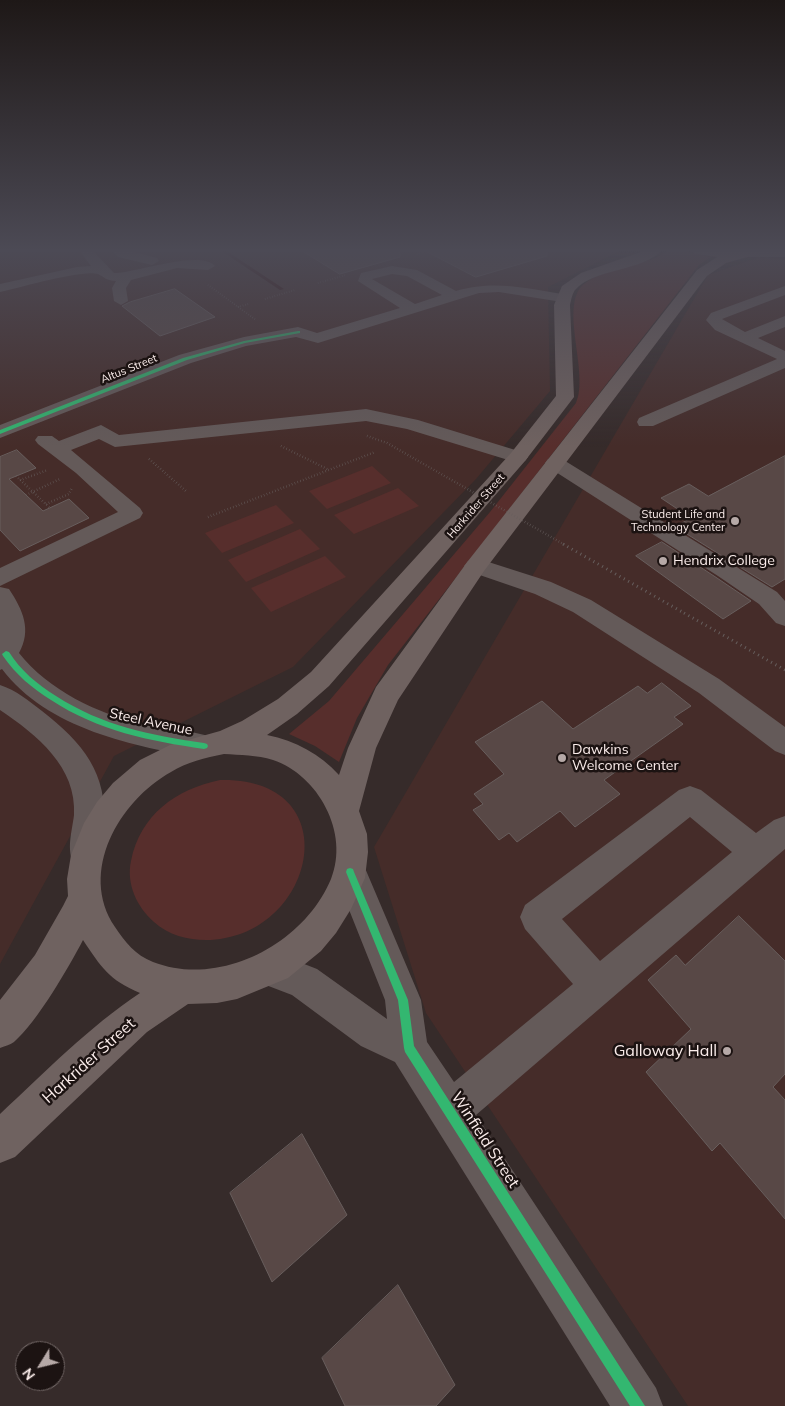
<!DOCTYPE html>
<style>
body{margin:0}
#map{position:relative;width:785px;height:1406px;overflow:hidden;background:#362b2a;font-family:Mulish,sans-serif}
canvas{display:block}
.north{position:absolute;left:15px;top:1341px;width:50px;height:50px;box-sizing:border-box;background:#1c1312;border:1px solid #756a69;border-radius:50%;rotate:234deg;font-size:14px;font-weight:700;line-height:20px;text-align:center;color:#fbedeb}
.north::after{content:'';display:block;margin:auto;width:18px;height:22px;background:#b6a9a7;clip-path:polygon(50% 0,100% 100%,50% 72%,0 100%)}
</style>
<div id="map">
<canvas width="785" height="1406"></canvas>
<div class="north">N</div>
</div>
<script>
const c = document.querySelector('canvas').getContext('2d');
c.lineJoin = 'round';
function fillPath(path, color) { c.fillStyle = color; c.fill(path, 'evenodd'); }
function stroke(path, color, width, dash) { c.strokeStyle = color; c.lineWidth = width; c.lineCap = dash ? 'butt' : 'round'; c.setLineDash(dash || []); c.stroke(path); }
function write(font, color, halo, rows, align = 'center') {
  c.font = font + ' Mulish,sans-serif'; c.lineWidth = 5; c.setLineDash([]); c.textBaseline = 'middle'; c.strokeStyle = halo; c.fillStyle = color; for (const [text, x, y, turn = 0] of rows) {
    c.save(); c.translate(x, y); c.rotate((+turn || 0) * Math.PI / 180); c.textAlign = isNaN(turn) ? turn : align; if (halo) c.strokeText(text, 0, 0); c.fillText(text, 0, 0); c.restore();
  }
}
fillPath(new Path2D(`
 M0 250H622L548 287 550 391 476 479 293 667 114 756 0 964Z
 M759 257 785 259V1406H688L426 1013 374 847 708 275Z`), '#452c29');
fillPath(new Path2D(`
 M669 250H681L711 257 699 265 388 665 357 718 339 762 315 746 289 734 329 701 490 512 576 403C590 373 558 305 584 284 605 267 645 267 669 250Z
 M372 466 391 483 327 509 309 491Z
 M398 488 419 506 354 534 334 515Z
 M276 505 294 523 222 553 205 533Z
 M300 529 320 549 246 582 228 560Z
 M325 556 346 577 271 612 251 588Z
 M220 780C352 777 316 939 206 940 188 940 168 935 154 922 137 907 126 884 131 861 140 815 176 789 220 780Z`), '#572e2c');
fillPath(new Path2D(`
 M220 250H225L284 289 280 290Z`), '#2e0404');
const building = new Path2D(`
 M301 250H400V257L340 274Z
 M424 250H547V256L476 277Z
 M175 289 215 317 160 336 122 306 130 302Z
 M17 450 36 468 9 479 43 511 69 499 89 518 20 551 0 530V457Z
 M785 456V579L772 587 682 531 687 529 680 524 691 518 661 498 689 484 708 496Z
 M662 542 717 578 751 601 723 619 636 556Z
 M662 683 691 706 674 717 683 724 604 780 620 794 575 827 560 811 517 842 509 833 499 840 473 810 483 804 474 794 504 774 475 742 542 701 573 729 638 686 647 693Z
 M739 916 785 961V1074L773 1087 785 1100V1219L720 1143 712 1151 646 1072 691 1029 648 980 676 955 685 965Z
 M302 1134 347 1215 272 1282 230 1193Z
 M398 1285 455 1385 436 1406H345L322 1358Z`);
fillPath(building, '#584846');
stroke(building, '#685e5d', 1);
stroke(new Path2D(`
 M417 254 424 252 419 250
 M318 283 346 275
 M208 285 256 320
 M265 299 295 290
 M238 307 248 304`), '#665e5d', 2, [0.5, 2]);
stroke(new Path2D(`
 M281 446 329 470
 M149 459 186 491
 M16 476 50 508
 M20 480 48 470
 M26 495 60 479
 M46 504 69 494 72 488
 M208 517 375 452`), '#665e5d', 2.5, [0.5, 2.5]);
stroke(new Path2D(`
 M684 613 785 670`), '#665e5d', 3, [1, 4]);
fillPath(new Path2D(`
 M79 250H92L114 273C135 273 201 249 215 266L208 270 177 268 131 280 126 288 128 301 121 305 114 301 112 288 116 281C107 281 104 277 98 274 83 269 18 288 0 292V284L77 267 91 266Z
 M112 250H127L157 258 159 261 152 265 118 257Z
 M745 250H785V257H750L745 256 743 253Z
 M392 266 417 270 456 291C494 280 524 288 562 294L569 298 562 302 499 292 479 293 318 343 296 337 246 346 191 363 0 438V425L179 355 244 337 298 327 317 333 400 308 358 281 361 273ZM392 274 407 276 442 295 415 304 372 279Z
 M785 286V295L722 319 745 332 785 316V327L758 338 785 351V368L653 426H639L637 422 639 418 777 359 715 330 706 320 711 313Z
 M366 409 418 420 525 453 528 457 525 461 518 463 407 429 366 421 115 447 99 439 71 450 140 508 143 513 140 518 0 586V568L118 512 76 473 38 444 35 440 38 436H52L59 441 101 425 119 435Z
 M555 457 562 459 777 592 785 601V626L776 623 759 604 718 576 548 467 545 463 548 459Z
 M476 558 551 582 591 600 719 679 785 727V755L775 751 699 693 573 612 535 594 468 571 464 566 468 561Z
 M0 587 9 589C23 610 32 630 19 653 48 690 98 714 143 724 167 729 192 730 214 738L218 746 214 754 204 758C135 747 47 729 2 669L0 670Z
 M0 685C16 690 29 701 42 711 83 743 108 773 104 827 103 840 102 852 96 865L85 869 74 865C66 849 72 832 74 815 77 767 37 735 0 710Z
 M690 786 701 790 756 833 774 820 785 816V849L476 1115 656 1388 663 1406H610L395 1062 361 1046 292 995 258 982 253 969 258 956 271 951 317 969 387 1019 385 1000 334 872 338 861 350 857 362 861 421 1000 427 1042 454 1082 573 984 525 929 520 917 525 905 679 790ZM690 817 732 852 600 961 562 919Z`), '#645a59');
fillPath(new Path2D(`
 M646 250H662C645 271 594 268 575 290 572 294 571 301 570 305L574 397 525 461 329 686 297 714 267 735C296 741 320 754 339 775L348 748 376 687 468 561 697 270 717 257 695 254 689 250H763L762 253 726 263 707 276 484 571 398 700 376 748 359 811 367 834 368 852 365 878 351 909 336 933 321 951 288 978 237 999 217 1003 188 1004 147 1032 15 1157 0 1163V1114C45 1072 89 1027 140 993 109 980 101 967 83 940 69 967 37 1022 14 1042 10 1045 4 1046 0 1048V1000L35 955 63 906 68 896 67 879 71 855 84 823 97 802 113 783 140 760 170 745 220 731 242 721 278 699 311 672 511 453 556 396 554 305 562 286 581 273ZM224 754C240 755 257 755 273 760 318 775 350 833 331 879 304 944 220 988 153 962 135 955 125 942 115 927 78 872 119 801 171 772 187 762 205 758 224 754Z`), '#6f6260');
stroke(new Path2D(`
 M367 436 387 443 565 545`), '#665e5d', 2.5, [0.5, 2.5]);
stroke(new Path2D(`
 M563 544 684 613`), '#665e5d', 3, [1, 4]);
fillPath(new Path2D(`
 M298 331H300V333L245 343 187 360 0 434V430L183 358 244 341Z
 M6 651 9 652C21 671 37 684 56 696 103 726 149 735 204 743L207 744 208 746 207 748 204 749C150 741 98 731 51 700 32 688 16 675 3 656L2 654Z
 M350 868 353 869 354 872 408 1000 414 1046 645 1406H630L405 1052 404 1048 398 1000 346 872 347 869Z`), '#33b770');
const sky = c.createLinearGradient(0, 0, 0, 447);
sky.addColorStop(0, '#1e1817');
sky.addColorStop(0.56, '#4c4a55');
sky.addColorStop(1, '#4c4a5500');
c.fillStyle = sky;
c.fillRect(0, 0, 785, 447);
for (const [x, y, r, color] of [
 [735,521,5,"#b6a9a7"],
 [663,561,5,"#b6a9a7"],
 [562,758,5,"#b6a9a7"],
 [727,1051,5,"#b6a9a7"]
]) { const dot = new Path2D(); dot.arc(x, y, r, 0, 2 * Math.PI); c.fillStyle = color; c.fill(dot); stroke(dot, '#1c1312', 2); }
write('11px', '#fbedeb', '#1c1312', [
 ["Altus Street",129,369,-22],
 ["Harkrider Street",476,506,-49]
]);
write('11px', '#fbedeb', '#1c1312', [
 ["Student Life and",725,515],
 ["Technology Center",725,528]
], 'right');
write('14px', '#fbedeb', '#1c1312', [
 ["Hendrix College",673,561],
 ["Dawkins",572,750],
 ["Welcome Center",572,766]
], 'left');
write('14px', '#fbedeb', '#1c1312', [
 ["Steel Avenue",151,722,12]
]);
write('16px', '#fbedeb', '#1c1312', [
 ["Galloway Hall",717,1051]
], 'right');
write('16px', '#fbedeb', '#1c1312', [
 ["Harkrider Street",89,1061,-42],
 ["Winfield Street",485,1140,57]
]);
</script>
